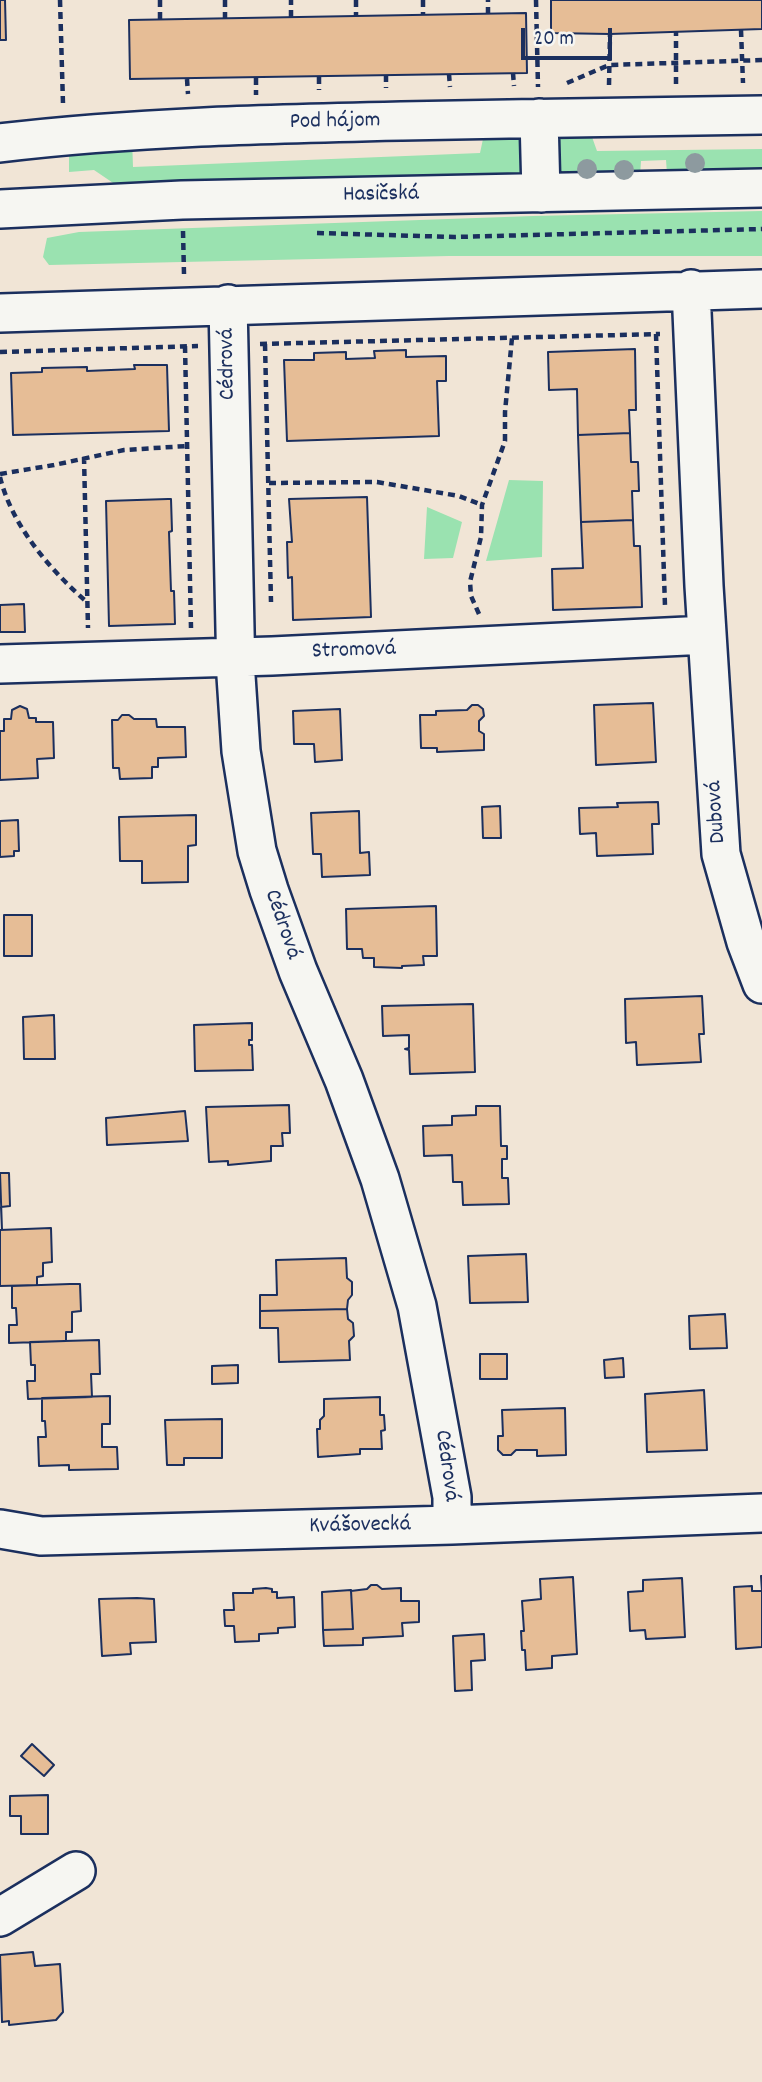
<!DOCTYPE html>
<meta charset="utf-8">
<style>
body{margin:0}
#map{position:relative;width:762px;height:2082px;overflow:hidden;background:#f1e5d6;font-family:Dekko,sans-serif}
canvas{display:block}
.scale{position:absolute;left:521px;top:28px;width:91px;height:32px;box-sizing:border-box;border:4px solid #1b2f5e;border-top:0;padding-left:9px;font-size:21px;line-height:24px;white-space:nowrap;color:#1b2f5e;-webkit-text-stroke:5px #f6f6f2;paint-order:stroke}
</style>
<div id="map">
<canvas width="762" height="2082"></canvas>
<div class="scale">20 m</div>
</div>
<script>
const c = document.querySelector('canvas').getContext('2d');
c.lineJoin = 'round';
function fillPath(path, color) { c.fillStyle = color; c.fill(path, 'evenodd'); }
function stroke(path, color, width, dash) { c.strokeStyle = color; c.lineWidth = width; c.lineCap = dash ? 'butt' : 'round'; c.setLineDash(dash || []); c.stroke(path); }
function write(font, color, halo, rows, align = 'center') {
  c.font = font + ' Dekko,sans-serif'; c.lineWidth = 5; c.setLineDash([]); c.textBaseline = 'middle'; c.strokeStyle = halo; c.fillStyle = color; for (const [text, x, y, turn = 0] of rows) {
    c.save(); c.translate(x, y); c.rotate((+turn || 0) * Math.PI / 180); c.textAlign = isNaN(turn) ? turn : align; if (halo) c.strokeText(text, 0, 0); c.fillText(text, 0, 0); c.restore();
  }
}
fillPath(new Path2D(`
 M584 127 592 137 597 151 762 149V170L667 174 666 160 641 161 640 177 565 178 556 170 554 137Z
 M490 131C498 132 508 131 515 134 532 140 525 165 518 176L496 182 487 173 122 189 94 170 69 172V148L132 137 133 167 480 153 483 139Z
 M762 211V256H449L49 265 43 257 47 238 79 232 533 216Z
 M509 480 543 481 542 557 486 561Z
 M427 507 462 522 453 558 424 559Z`), '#9ae2b0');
const building = new Path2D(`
 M0 0H5L6 40H0Z
 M551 0H762V29L610 34 551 33Z
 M526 13 527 73 130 79 129 20Z
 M635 349 636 410H629L630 433 578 435 577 389 549 390 548 352Z
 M406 350V357L446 356V381H437L439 436 287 441 284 360H314V353L346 352V359L375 358 374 351Z
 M134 365H167L169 431 13 435 11 373 42 372V368L87 367V371L135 369Z
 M630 433 631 462H638L639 491H632L633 520 581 522 578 435Z
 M367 497 371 617 293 620 292 577 288 578 287 542H292L289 499Z
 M168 499H171L172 531 169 532 171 591H174L175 624 109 626 106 501Z
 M633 520 634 546H640L642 607 553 610 552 569 583 568 581 522Z
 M24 604 25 632H0V605Z
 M653 703 656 762 596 765 594 705Z
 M472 705H478L483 709 484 716 479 721V731L484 734V750L437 752V748H421L420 715H436V711L467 710Z
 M20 706 27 709 29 718H36V722H53L54 758 37 759 38 778 0 780V731H4V719H11L12 710Z
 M340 709 342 760 315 762 314 744H294L293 711Z
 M122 715H129L134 719H156L157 727H185L186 757 158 758V767H152V778L120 779 119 768H113L112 720H118Z
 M658 802 659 824H652L653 854 597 856 596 833 580 834 579 808 618 807 617 803Z
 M500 806 501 838H483L482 807Z
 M359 811 360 853 369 852 370 875 322 877 321 854H313L311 813Z
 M196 815V845L188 846V882L142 883V861H120L119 817Z
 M18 820 19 851H14V856L0 857V821Z
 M436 906 437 956H423L424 965 402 966V968L374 967V958H363L362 949H347L346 909Z
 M4 915H32V956H4Z
 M702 996 704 1034H699L701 1062 637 1065 636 1042 626 1043 625 999Z
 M473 1004 475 1072 410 1074 409 1050 405 1049 409 1048V1035L383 1036 382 1006Z
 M54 1015 55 1059H24L23 1017Z
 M252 1023V1040H249V1045H252L253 1070 195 1071 194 1025Z
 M289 1105 290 1133H282L283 1146H271V1161L228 1165V1161L209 1162 206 1107Z
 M476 1106H500L501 1146H507V1159H502V1178H508L509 1204 463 1205 462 1182H453L452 1155 424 1156 423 1126 452 1125V1116L476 1115Z
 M185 1111 188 1141 107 1145 106 1118Z
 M0 1173H9L10 1206 1 1207 2 1230Z
 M51 1228 52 1262 43 1263V1276L37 1277V1285L0 1286V1230Z
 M526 1254 528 1302 470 1303 468 1256Z
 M346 1258 347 1278 352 1282V1295L348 1300 347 1309 260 1311V1295H277L276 1260Z
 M70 1284H80L81 1311 72 1312V1332H66V1341L9 1343V1325H17L16 1308H12V1286Z
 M347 1309 348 1319 353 1323 354 1336 349 1341 350 1360 279 1362 278 1328H260V1311Z
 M725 1314 727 1348 690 1349 689 1316Z
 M99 1340 100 1374H91L92 1397 28 1399 27 1381H35V1365H31L30 1342Z
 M480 1354H507V1379H480Z
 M623 1358 624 1377 605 1378 604 1360Z
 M238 1365V1383L212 1384V1366Z
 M704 1390 707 1450 647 1452 645 1394Z
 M110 1396V1424H102V1447H117L118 1469 69 1470V1465L39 1466 38 1437H46L45 1421H42V1398Z
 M380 1397V1415H384L385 1430 381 1431 382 1449H360V1454L318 1457 317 1429H320V1420L324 1416V1399Z
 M565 1408 566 1455 537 1456V1450H516L511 1455H503L498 1450V1436H503L502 1410Z
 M222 1419V1458H184V1465H167L165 1420Z
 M761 1576H762V1647L736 1649 734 1587 752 1586V1591H762Z
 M573 1577 577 1654 552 1656V1668L526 1670 525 1650H522L521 1631H524L522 1601 541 1599 540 1579Z
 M682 1578 685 1637 646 1639 645 1630 630 1631 628 1592 643 1591V1580Z
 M371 1585H377L382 1589 401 1588V1601H419V1622L402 1623 403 1636 363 1638V1645L324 1646 323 1630 353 1629 351 1591 367 1589Z
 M266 1588 272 1589V1592H277V1598L294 1597 295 1627 278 1628V1633L259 1634V1641L235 1642 234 1626H225L224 1610H234L233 1593H253V1589Z
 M351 1590 353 1629 323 1630 322 1592Z
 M137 1598 154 1599 156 1642 130 1643 131 1654 102 1656 99 1599Z
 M484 1634 485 1660 471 1661 472 1690 455 1691 453 1636Z
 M32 1744 54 1765 44 1776 21 1756Z
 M48 1795V1834H21V1816H10V1796Z
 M33 1952 35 1966 60 1964 63 2012 56 2020 9 2025V2021L2 2022 0 1955Z`);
fillPath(building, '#e6bd96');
stroke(building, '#1b2f5e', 2);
const minor = new Path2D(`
 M539 118 541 193
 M0 143C133 127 268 124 402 121 522 119 642 116 762 115
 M0 209 182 200 762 188
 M691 289 704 586 721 854 746 942 762 984
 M228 304 236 676 241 751 257 851 269 890 298 971 344 1080 380 1179 417 1306 452 1497V1525
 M0 313 762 289
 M0 664 272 656 707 635
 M0 1529 41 1536 452 1525 762 1513
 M0 1917 76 1871`);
stroke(minor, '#1b2f5e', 42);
stroke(new Path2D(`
 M60 0 63 104
 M160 0V19
 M225 0V18
 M356 0V16
 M423 0V15
 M536 0 538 87
 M488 14V0
 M291 17V0
 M741 30 743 83
 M513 73 514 86
 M449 74 450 87
 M386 75V88
 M319 77V90
 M256 78V95
 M187 79 188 94
 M567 83 609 65 762 60
 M676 84V32
 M609 85 610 34
 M183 231 184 274
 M317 233 454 237 762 229
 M656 334 665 606
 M260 344 660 334
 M265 344 271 602
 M185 346 191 628
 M0 352 198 346
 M84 457 88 628
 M0 474 54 465 124 450 187 446
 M0 477C12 526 50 570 88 603
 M269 483 377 482 459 496 482 505
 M479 614 471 596 470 582 481 537 482 505 505 441V412L512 338`), '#1b2f5e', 4.5, [7, 5]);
stroke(minor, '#f6f6f2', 37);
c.fillStyle = '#8d9a9f';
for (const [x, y] of [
 [695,163],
 [587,169],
 [624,170]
]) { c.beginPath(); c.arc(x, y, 10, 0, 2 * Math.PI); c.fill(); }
write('23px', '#1b2f5e', '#f6f6f2', [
 ["Pod hájom",335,123,-1],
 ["Hasičská",381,196,-1],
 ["Cédrová",229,364,-91],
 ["Stromová",354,652,-2],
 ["Dubová",718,812,-94],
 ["Cédrová",281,925,71],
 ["Cédrová",445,1466,82],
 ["Kvášovecká",360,1527,-1]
]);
</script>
